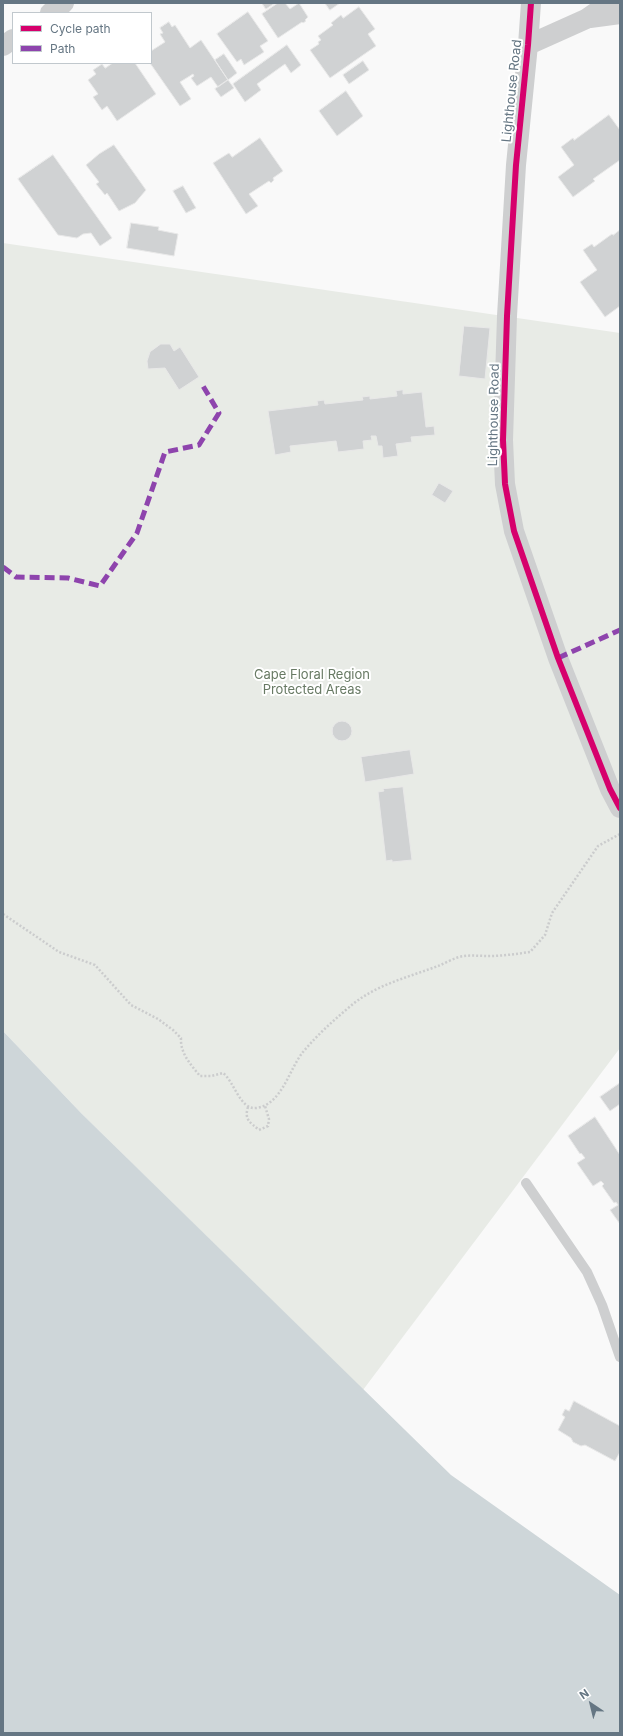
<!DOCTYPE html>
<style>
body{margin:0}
#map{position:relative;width:623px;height:1736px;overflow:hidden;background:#f9f9f9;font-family:Inter,sans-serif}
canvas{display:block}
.frame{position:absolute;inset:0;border:4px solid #657683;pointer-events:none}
.legend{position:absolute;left:12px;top:12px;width:140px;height:52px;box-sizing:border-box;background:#fff;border:1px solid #c1c8cd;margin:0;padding:5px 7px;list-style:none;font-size:12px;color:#657683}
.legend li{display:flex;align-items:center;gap:8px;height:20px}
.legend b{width:20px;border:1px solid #c1c8cd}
.north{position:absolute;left:571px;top:1684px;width:40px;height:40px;-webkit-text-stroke:3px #fff;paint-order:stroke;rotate:325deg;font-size:11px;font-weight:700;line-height:16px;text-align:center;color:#657683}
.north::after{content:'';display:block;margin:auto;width:14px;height:18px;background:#657683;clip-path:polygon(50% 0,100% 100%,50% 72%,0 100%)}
</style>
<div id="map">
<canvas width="623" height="1736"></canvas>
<div class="frame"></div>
<ul class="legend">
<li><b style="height:5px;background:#d6006c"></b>Cycle path</li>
<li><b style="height:5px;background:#8e44ad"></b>Path</li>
</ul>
<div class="north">N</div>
</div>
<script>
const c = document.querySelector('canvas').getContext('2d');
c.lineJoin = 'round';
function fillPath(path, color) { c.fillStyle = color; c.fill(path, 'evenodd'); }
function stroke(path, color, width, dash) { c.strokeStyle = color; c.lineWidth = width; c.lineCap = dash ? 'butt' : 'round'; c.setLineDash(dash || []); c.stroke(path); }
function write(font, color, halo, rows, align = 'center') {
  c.font = font + ' Inter,sans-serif'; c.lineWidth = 4; c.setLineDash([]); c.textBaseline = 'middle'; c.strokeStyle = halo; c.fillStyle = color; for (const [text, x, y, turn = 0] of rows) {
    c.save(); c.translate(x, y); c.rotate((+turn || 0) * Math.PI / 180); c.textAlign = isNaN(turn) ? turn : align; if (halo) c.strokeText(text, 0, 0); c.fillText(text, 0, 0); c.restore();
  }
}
fillPath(new Path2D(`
 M3 243 620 333V1048L363 1390 81 1113 3 1031Z`), '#e8ebe6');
fillPath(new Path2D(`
 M3 1031 81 1113 451 1475 620 1595V1733H3Z`), '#ced6d9');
const building = new Path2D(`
 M262 3H275L266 9Z
 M278 3H285L290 9 299 3 308 17 305 20 306 21 303 23 302 22 278 38 262 14Z
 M325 3H340L330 10Z
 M359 7 375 29 368 34 376 46 330 78 310 50 319 44 318 42 321 40 318 36 333 25 331 23 341 15 343 18Z
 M248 12 268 41 260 46 264 52 244 65 241 59 237 62 217 34Z
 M169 22 172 27 175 25 190 48 201 40 228 80 218 87 211 77 197 86 191 78 194 76 193 74 180 82 191 99 180 106 150 63 151 51 165 42 160 34 163 33 160 28Z
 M287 45 301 65 291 73 285 64 257 84 261 90 245 102 233 84Z
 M224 54 237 73 228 80 215 60Z
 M363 61 369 70 349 84 343 75Z
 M113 63H135L156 94 117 121 107 106 102 110 93 97 98 94 88 80 96 74 93 70 102 64 105 68Z
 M228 80 234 88 221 97 215 89Z
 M346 91 363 116 337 136 319 111Z
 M609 115 620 130V160L593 179 595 181 573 197 558 177 574 165 561 147 573 138 574 140Z
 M260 138 283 171 273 178 274 180 271 183 269 181 249 194 258 206 246 214 213 163 229 153 232 157Z
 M114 145 146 190 135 203 119 211 107 193 105 195 96 184 99 182 86 165 99 154Z
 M53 155 112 238 100 246 91 233 83 234 77 238 58 235 18 179Z
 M183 186 196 208 186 213 173 191Z
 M131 223 159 227 158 230 178 234 174 256 127 248Z
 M620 230V306L605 317 580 282 597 270 583 250 592 244 594 247 612 234 613 235Z
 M464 326 490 328 485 379 459 376Z
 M161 344H170L174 351 180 347 199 377 179 390 165 368 148 369 147 361 150 352Z
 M403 390V394L422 392 426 427 434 426 435 435 411 437 412 442 396 444 398 456 383 458 382 446H378L376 436H371L372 440 363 441 364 449 338 452 336 441 290 446 291 452 275 455 268 411 318 405 317 401 324 400 325 404 363 400 362 397 370 396V399L397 396 396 391Z
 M439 483 453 491 445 503 432 495Z
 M332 731a10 10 0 1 1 20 0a10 10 0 1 1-20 0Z
 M410 750 414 774 365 782 361 757Z
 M403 787 412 860 392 862V860L386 861 378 792 384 791 383 789Z
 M620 1083V1104L610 1111 600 1097Z
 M595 1117 620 1155V1224L610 1210 618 1205 616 1202 614 1203 602 1186 604 1184 601 1181 593 1186 577 1163 585 1158 581 1153 580 1154 568 1136Z
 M574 1401 620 1426V1452L615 1461 585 1445 581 1446 573 1442 571 1438 558 1430 565 1417 562 1415 565 1409 569 1411Z`);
fillPath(building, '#d0d2d3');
stroke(building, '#e8e8e8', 1);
stroke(new Path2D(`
 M3 914 59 952 95 965 131 1005 158 1019 173 1030 181 1038C180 1053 191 1065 200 1076H211L223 1073C234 1081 240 1110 256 1108 282 1105 289 1069 303 1052 318 1034 335 1019 353 1004 378 984 409 977 438 966 446 963 455 957 464 956 472 955 480 956 488 956 502 956 516 954 530 952L545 935 552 913 598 846 620 834
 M248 1107C244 1120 250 1122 259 1130L268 1126 269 1119 265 1106`), '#cbcccd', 2.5, [2, 2]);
stroke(new Path2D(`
 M526 1183 587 1272 602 1305 620 1357`), '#cecfd0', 10);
stroke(new Path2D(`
 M531 3 528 45 516 165 507 316 503 440 505 484 514 531 558 658 610 789 620 808
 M50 13 64 3
 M590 18 620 14
 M528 45 586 19 609 3
 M3 46 13 39`), '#cecfd0', 20);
stroke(new Path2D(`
 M3 567 16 577 68 578 100 586 137 533 165 452 199 445 219 413 203 386
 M558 658 620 630`), '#8e44ad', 5, [10, 5]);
stroke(new Path2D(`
 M531 3 528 45 516 165 507 316 503 440 505 484 514 531 558 658 610 789 620 808`), '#d6006c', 6);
write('13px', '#657683', '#fff', [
 ["Lighthouse Road",512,91,-84],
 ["Lighthouse Road",494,415,-89]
]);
write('13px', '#687a64', '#fff', [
 ["Cape Floral Region",312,675],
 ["Protected Areas",312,690]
]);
</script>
